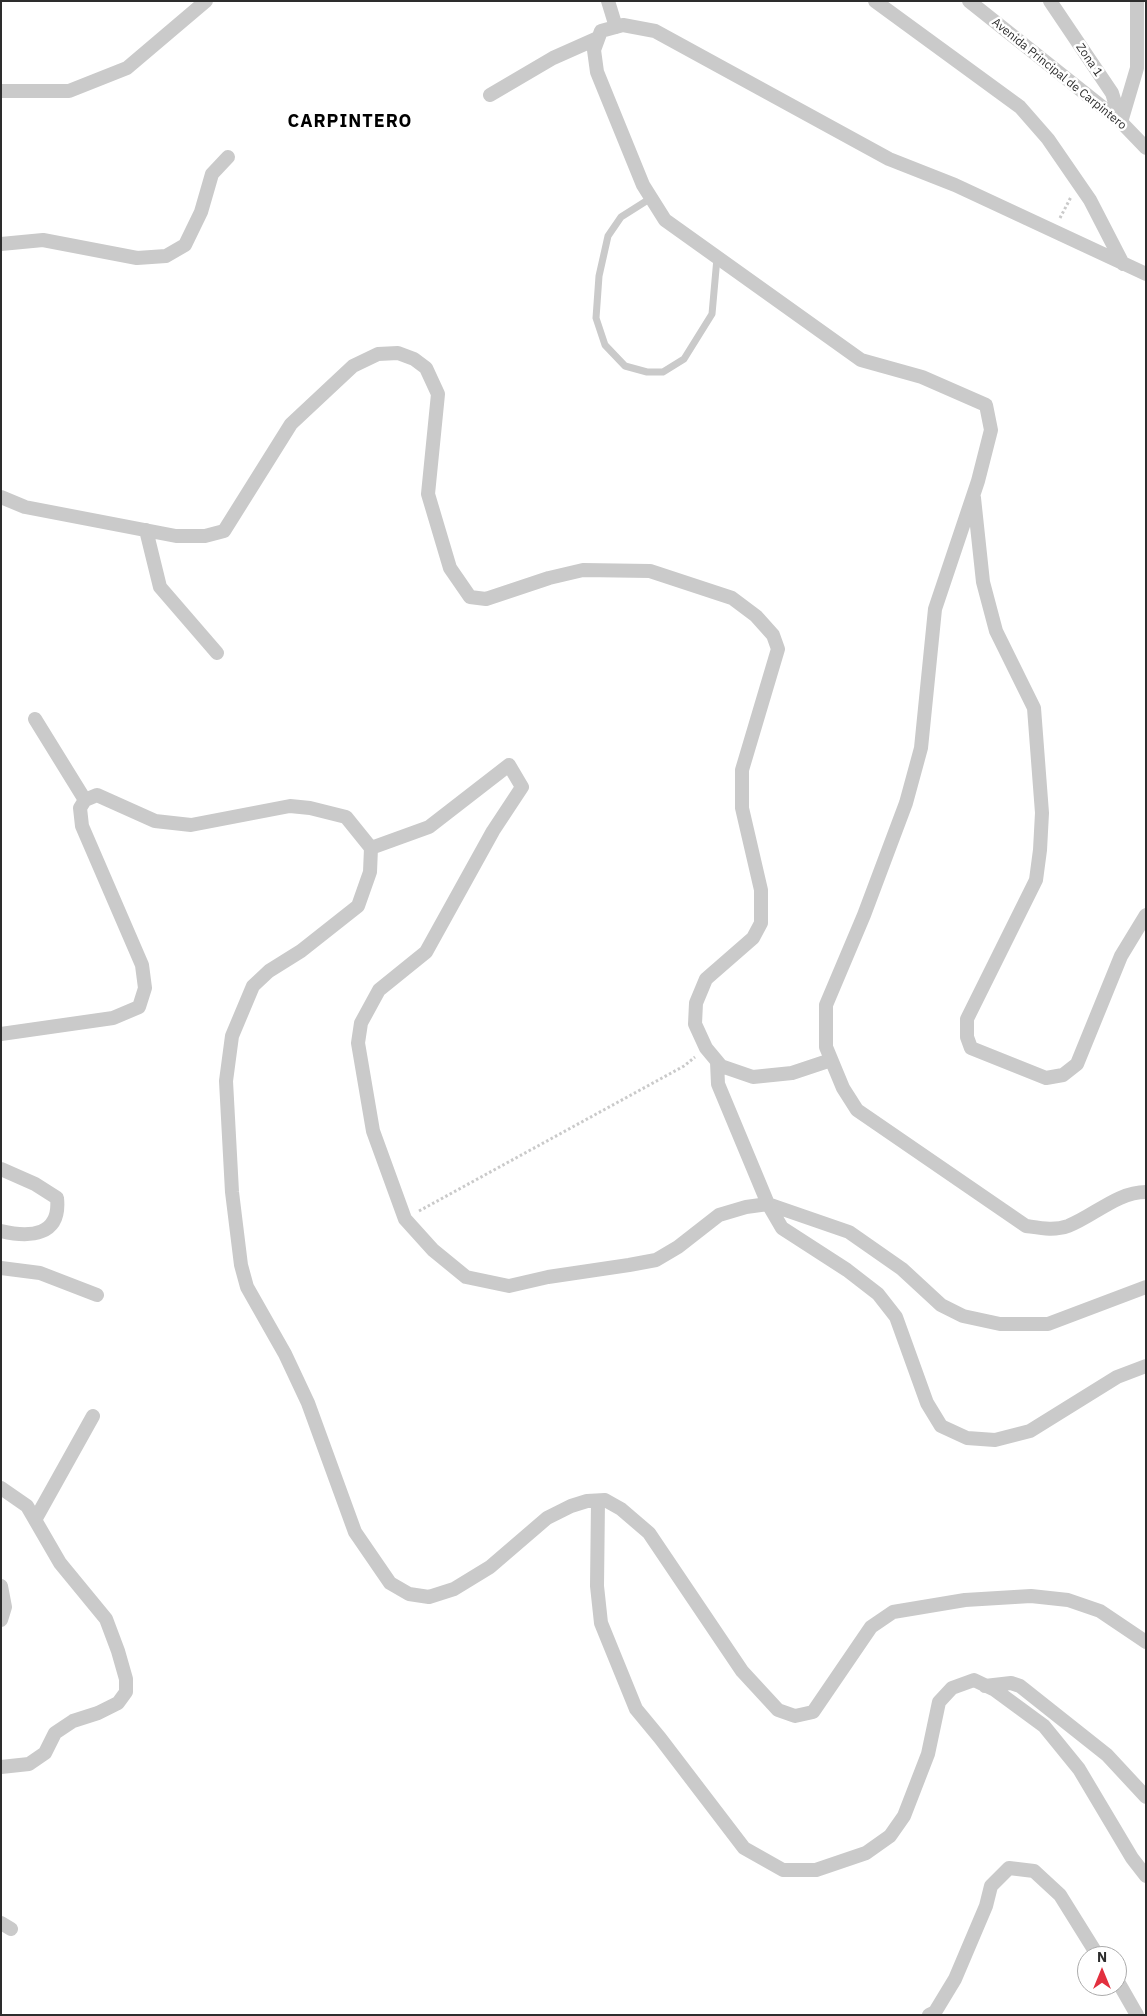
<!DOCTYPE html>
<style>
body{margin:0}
#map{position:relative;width:1147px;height:2016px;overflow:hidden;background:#fff;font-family:"IBM Plex Sans",sans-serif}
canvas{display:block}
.frame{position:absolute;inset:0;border:2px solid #2d2d2d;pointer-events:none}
.north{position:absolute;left:1077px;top:1946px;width:50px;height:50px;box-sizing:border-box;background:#fff;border:1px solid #ababab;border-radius:50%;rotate:0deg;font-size:14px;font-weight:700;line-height:20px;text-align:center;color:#2d2d2d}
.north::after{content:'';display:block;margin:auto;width:18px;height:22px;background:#e2303f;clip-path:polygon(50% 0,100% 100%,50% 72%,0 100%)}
</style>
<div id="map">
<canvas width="1147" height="2016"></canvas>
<div class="frame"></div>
<div class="north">N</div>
</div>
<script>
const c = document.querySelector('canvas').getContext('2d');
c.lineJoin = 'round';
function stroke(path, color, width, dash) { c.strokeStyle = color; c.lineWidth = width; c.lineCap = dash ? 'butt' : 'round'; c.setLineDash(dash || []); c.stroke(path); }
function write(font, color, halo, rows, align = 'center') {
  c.font = font + ' "IBM Plex Sans",sans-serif'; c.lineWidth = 5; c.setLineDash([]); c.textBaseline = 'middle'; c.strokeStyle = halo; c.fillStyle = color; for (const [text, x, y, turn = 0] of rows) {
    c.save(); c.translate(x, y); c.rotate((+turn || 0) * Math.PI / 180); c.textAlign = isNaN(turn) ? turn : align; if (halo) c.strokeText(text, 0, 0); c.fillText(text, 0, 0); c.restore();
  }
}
stroke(new Path2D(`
 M1060 218 1071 197
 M419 1211 684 1066 695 1057`), '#cacaca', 3, [2.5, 2.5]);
stroke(new Path2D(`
 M651 198 621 217 608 236 599 276 596 318 605 345 625 366 647 372H663L684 359 712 314 717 258`), '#cacaca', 7);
stroke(new Path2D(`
 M608 1 616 27
 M875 1 1020 107 1048 139 1090 200 1123 264
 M969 1 1121 122 1146 148
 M1050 1 1112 93 1121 122
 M1 91H69L127 68 206 1
 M490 95 553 58 598 38
 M1121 122 1137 68V1
 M1 244 43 240 137 258 166 256 185 245 201 212 212 174 228 157
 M1146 274 955 185 889 159 655 31 623 25 601 31 594 50 597 72 643 185 665 220 861 360 922 377 986 405 991 430 978 481 935 609 921 748 906 803 864 915 826 1005V1047L843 1088 857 1110 1026 1226C1040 1228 1054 1231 1068 1226 1094 1216 1117 1192 1146 1192
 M1 497 25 507 176 536H205L224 531 291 424 353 366 378 354 398 353 414 359 426 368 438 394 428 494 450 568 470 597 486 599 549 578 583 570 650 571 732 598 756 616 773 635 778 649 742 770V808L761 890V923L753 938 706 979 696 1003 695 1024 706 1048 721 1066 753 1077 792 1073 831 1060
 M974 498 983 582 996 631 1034 708 1042 813 1040 850 1036 880 967 1019V1037L971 1048 1046 1078 1063 1075 1077 1064 1121 956 1146 915
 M146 530 160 587 217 653
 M35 719 85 800
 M371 848 429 827 509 765 522 787 493 831 426 952 379 990 361 1023 358 1043 373 1131 405 1219 433 1250 466 1277 509 1286 548 1277 629 1265 656 1260 678 1247 719 1215 746 1207 768 1204 849 1232 902 1269 941 1305 963 1316 1000 1324H1048L1146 1287
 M1 1034 113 1018 139 1007 145 988 142 965 82 826 80 808 85 800 97 795 155 821 191 825 290 806 310 808 346 817 371 848 370 872 358 906 301 951 269 971 253 986 232 1036 226 1081 232 1192 241 1265 247 1287 285 1354 308 1403 355 1532 390 1583 409 1594 429 1597 454 1589 490 1567 547 1518 571 1506 587 1501 605 1500 621 1509 649 1533 742 1671 778 1710 795 1716 813 1712 871 1627 893 1612 965 1600 1031 1596 1068 1600 1100 1611 1146 1642
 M717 1062 718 1084 768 1204 782 1228 847 1270 878 1294 896 1317 927 1403 941 1426 967 1438 995 1440 1030 1431 1117 1377 1146 1366
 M1 1169 35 1184 57 1198C61 1236 30 1238 1 1231
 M1 1268 40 1273 97 1295
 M1 1488 27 1506 60 1563 106 1619 118 1651 126 1679V1692L118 1703 98 1713 73 1721 55 1733 45 1753 29 1764 1 1767
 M598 1501 597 1586 601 1623 636 1709 660 1738 744 1848 783 1870H816L866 1853 890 1836 904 1816 928 1754 939 1702 952 1688 974 1680 995 1690 1044 1726 1079 1769 1132 1858 1146 1876
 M35 1520 93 1416
 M1 1586 5 1607 1 1620
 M985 1686 1011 1683 1020 1686 1107 1755 1146 1797
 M1 1923 11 1929
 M1117 1980 1137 2015
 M929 2015 935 2012 955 1979 986 1906 991 1886 1009 1868 1034 1871 1060 1895 1098 1956`), '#cacaca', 14);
write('12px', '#2d2d2d', '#fff', [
 ["Zona 1",1089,60,56],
 ["Avenida Principal de Carpintero",1059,74,39]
]);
c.letterSpacing = '1px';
write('bold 18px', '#000', '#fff', [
 ["CARPINTERO",350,122]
]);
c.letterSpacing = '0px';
</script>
